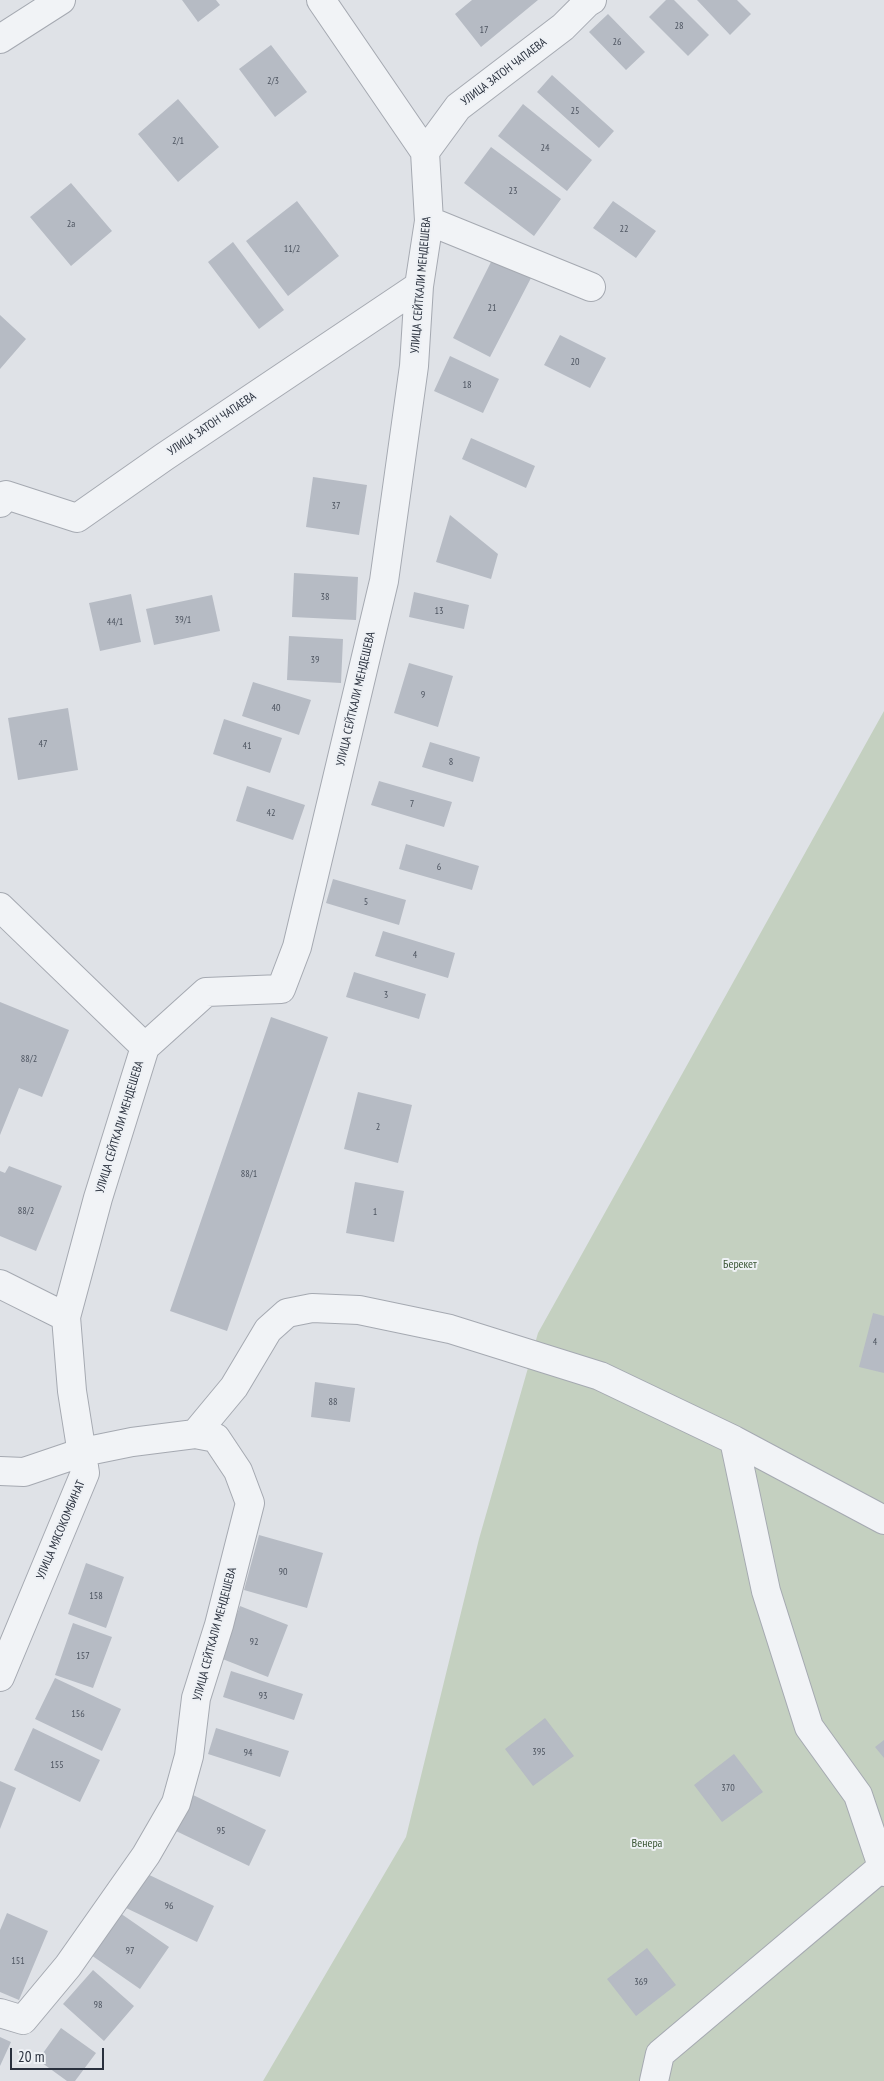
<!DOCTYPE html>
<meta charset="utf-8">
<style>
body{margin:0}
#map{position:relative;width:884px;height:2081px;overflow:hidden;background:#dfe2e7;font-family:"PT Sans Narrow",sans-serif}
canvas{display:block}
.scale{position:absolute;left:10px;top:2048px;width:94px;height:22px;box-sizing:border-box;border:2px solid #29303d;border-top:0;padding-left:6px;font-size:15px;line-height:18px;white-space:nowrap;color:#29303d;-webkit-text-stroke:4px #eef1f5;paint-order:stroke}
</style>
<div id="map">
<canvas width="884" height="2081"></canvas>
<div class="scale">20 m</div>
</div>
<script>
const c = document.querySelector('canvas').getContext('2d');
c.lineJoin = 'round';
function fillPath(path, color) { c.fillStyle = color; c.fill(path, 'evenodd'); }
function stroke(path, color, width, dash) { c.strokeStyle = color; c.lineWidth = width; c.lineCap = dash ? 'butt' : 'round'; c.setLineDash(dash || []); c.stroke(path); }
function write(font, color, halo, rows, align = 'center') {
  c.font = font + ' "PT Sans Narrow",sans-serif'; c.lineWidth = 4; c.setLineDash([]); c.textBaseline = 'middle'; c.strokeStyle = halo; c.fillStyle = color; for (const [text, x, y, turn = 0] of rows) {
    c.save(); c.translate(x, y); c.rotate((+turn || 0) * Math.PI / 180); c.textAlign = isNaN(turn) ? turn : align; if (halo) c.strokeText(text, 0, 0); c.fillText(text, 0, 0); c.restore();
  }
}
fillPath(new Path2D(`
 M884 711V2081H263L406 1837 479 1539 538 1333Z`), '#c4d0c0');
fillPath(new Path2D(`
 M182 0H216L220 5 198 22Z
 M472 0H538L481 47 455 14Z
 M666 0H674L709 35 688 56 649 17Z
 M697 0H737L751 14 730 35Z
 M608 14 645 52 626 70 589 32Z
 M271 45 307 92 275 117 239 69Z
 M552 75 614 131 599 148 537 92Z
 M178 99 219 147 178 182 138 134Z
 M523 104 592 160 567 191 498 136Z
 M491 147 561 199 534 236 464 183Z
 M71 183 112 231 71 266 30 217Z
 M297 201 339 256 288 296 246 241Z
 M613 201 656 231 636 258 593 228Z
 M233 242 284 310 259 329 208 262Z
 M493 258 531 278 490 357 453 338Z
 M0 315 26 339 0 369Z
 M560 335 606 358 590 388 544 365Z
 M450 356 499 379 483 413 434 391Z
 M471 438 535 466 526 488 462 459Z
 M313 477 367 485 359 535 306 527Z
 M450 515 498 554 491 579 436 562Z
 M294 573 358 577 356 620 292 617Z
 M414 592 469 605 464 629 409 617Z
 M131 594 141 642 100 651 89 603Z
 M212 595 220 631 154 645 146 609Z
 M289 636 343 639 341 683 287 680Z
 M409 663 453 676 438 727 394 713Z
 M253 682 311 700 299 735 242 716Z
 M68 708 78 770 18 780 8 718Z
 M224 719 282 738 270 773 213 754Z
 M430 742 480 757 473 782 422 767Z
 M379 781 452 802 444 827 371 805Z
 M247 786 305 805 293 840 236 821Z
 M406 844 479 866 472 890 399 869Z
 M333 879 406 900 399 925 326 903Z
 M383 931 455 953 448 978 375 956Z
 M354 972 426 994 419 1019 346 997Z
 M0 1002 69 1030 42 1097 19 1088 0 1135Z
 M271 1017 328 1037 227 1331 170 1311Z
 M358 1092 412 1105 398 1163 344 1149Z
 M9 1166 62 1186 36 1251 0 1236V1171L5 1173Z
 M355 1182 404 1191 394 1242 346 1233Z
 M873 1313 884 1316V1373L859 1367Z
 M315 1382 355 1388 350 1422 311 1417Z
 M259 1535 323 1553 307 1608 244 1590Z
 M86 1563 124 1577 106 1628 68 1614Z
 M240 1606 288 1625 268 1677 220 1658Z
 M73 1623 112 1637 93 1688 55 1675Z
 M231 1671 303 1694 294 1720 223 1697Z
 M55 1678 121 1709 102 1751 35 1719Z
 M545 1718 574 1756 533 1786 505 1749Z
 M33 1728 100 1760 80 1802 14 1770Z
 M216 1728 289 1751 280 1777 208 1754Z
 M884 1740V1758L875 1747Z
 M734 1754 763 1792 722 1822 694 1785Z
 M0 1781 16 1788 0 1829Z
 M193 1795 266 1830 249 1866 176 1831Z
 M141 1871 214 1906 197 1942 124 1907Z
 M7 1913 48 1931 19 2000 0 1992V1930Z
 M120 1913 169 1947 140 1989 91 1955Z
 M647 1948 676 1985 636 2016 607 1979Z
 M93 1970 134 2006 104 2041 63 2004Z
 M61 2028 96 2053 75 2081H67L38 2060Z
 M0 2037 11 2042 0 2066Z`), '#b6bbc4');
const minor = new Path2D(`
 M0 39 61 0
 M425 152 458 107 563 27 587 3 592 0
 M429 221 591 287
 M0 503 6 495 77 518 164 457 419 286
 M0 907 145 1047
 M0 1284 66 1317
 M195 1434 234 1387 268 1330 287 1313 312 1308 359 1310 450 1329 600 1376 734 1440 884 1520
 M734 1440 766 1591 809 1727 858 1795 884 1872
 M0 1471 24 1472 83 1452 132 1442 195 1434 216 1438 238 1471 250 1503 219 1625 196 1698 189 1756 176 1803 146 1855 68 1966 23 2020 0 2013
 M0 1677 85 1473 72 1391 66 1317 98 1198 145 1047 206 992 281 989 297 947 384 581 414 366 419 286 429 221 425 152 321 0
 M654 2081 660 2054 882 1867`);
stroke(minor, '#a5a9b1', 30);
stroke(minor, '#f1f3f6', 28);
write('10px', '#4c535f', null, [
 ["28",679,26],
 ["17",484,30],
 ["26",617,42],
 ["2/3",273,81],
 ["25",575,111],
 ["2/1",178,141],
 ["24",545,148],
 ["23",513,191],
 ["2а",71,224],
 ["22",624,229],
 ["11/2",292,249],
 ["21",492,308],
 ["20",575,362],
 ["18",467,385],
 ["37",336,506],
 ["38",325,597],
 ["13",439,611],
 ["39/1",183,620],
 ["44/1",115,622],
 ["39",315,660],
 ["9",423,695],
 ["40",276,708],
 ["47",43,744],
 ["41",247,746],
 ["8",451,762],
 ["7",412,804],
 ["42",271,813],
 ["6",439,867],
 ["5",366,902],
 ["4",415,955],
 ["3",386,995],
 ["88/2",29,1059],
 ["2",378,1127],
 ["88/1",249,1174],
 ["88/2",26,1211],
 ["1",375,1212],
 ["4",875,1342],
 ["88",333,1402],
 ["90",283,1572],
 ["158",96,1596],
 ["92",254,1642],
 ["157",83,1656],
 ["93",263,1696],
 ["156",78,1714],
 ["395",539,1752],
 ["94",248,1753],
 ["155",57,1765],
 ["370",728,1788],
 ["95",221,1831],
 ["96",169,1906],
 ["97",130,1951],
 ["151",18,1961],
 ["369",641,1982],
 ["98",98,2005]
]);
write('12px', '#29303d', '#eef1f5', [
 ["УЛИЦА ЗАТОН ЧАПАЕВА",504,72,-37],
 ["УЛИЦА СЕЙТКАЛИ МЕНДЕШЕВА",421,285,-85],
 ["УЛИЦА ЗАТОН ЧАПАЕВА",212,424,-34],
 ["УЛИЦА СЕЙТКАЛИ МЕНДЕШЕВА",356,699,-77],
 ["УЛИЦА СЕЙТКАЛИ МЕНДЕШЕВА",120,1127,-73],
 ["УЛИЦА МЯСОКОМБИНАТ",61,1530,-67],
 ["УЛИЦА СЕЙТКАЛИ МЕНДЕШЕВА",215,1634,-75]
]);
write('12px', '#3c5837', '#eef1f5', [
 ["Берекет",740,1265],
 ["Венера",647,1844]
]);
</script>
